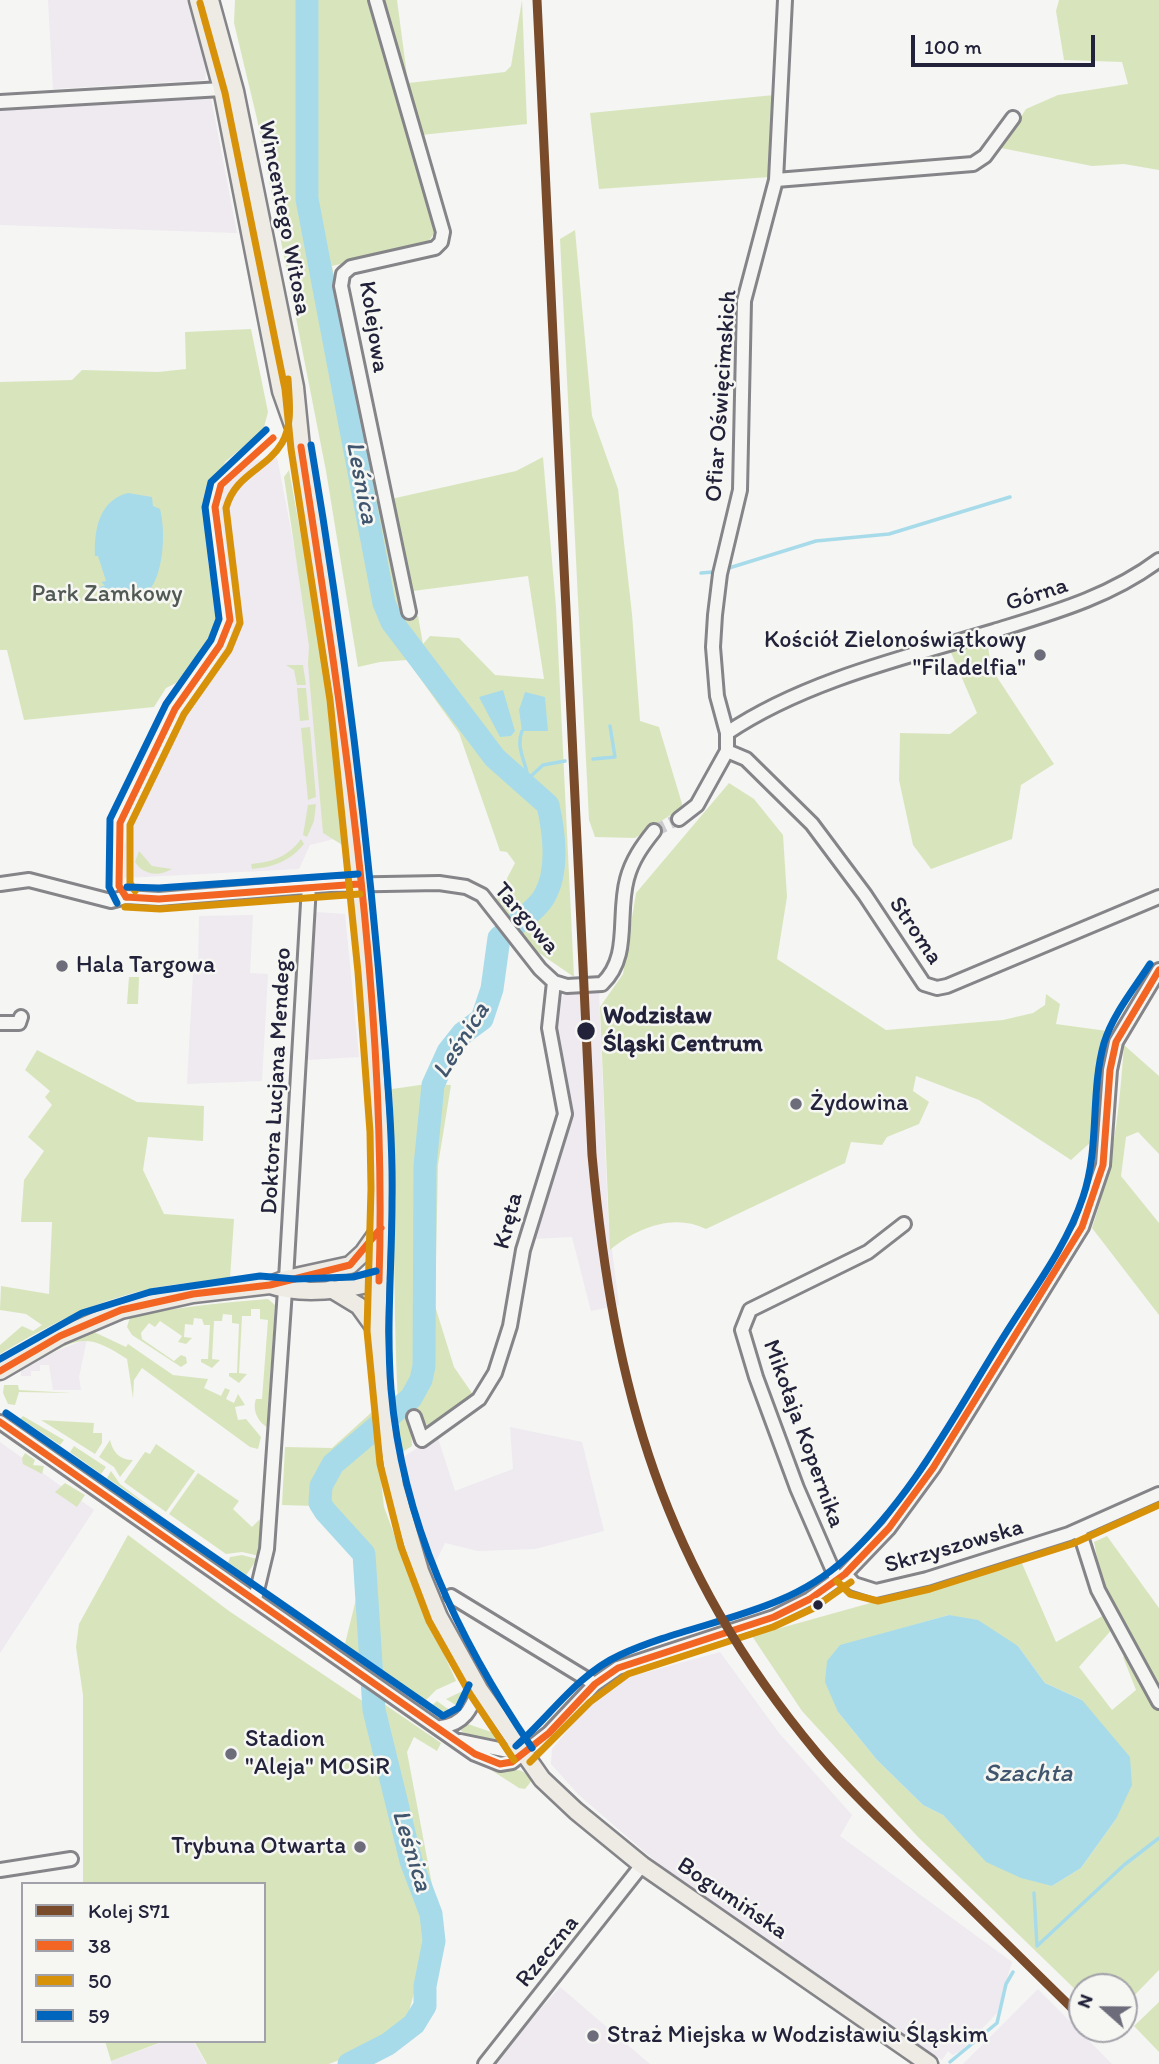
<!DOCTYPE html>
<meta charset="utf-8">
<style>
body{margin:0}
#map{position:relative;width:1159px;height:2064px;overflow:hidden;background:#f5f5f3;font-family:Itim,sans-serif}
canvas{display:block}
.legend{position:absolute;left:21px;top:1882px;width:245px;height:161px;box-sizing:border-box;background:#f6f6f2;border:2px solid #a1a1a9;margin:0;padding:9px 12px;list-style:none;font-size:21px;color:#22223b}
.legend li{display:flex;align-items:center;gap:14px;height:35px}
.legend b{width:35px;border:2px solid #a1a1a9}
.north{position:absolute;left:1068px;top:1973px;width:70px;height:70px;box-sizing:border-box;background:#f6f6f2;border:2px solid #a1a1a9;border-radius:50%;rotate:291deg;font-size:19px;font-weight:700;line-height:28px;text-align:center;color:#22223b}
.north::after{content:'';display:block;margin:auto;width:24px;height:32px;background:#6c6c7b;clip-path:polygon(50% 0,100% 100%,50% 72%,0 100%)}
.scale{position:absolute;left:911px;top:35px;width:184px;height:32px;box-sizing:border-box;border:4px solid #22223b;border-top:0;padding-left:9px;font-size:21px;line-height:24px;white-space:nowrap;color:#22223b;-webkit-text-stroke:5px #f6f6f2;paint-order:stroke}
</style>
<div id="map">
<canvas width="1159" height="2064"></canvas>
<ul class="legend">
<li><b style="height:9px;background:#7a4b2a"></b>Kolej S71</li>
<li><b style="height:9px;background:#f26522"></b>38</li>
<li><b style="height:9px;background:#d79209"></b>50</li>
<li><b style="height:9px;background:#0065bd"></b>59</li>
</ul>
<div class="north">N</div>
<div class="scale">100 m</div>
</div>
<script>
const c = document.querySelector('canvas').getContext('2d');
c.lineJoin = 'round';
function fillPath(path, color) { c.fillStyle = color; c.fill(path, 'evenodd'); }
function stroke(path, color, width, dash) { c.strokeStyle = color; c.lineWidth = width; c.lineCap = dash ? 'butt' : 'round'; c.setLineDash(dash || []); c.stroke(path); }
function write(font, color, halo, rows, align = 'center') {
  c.font = font + ' Itim,sans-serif'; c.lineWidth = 5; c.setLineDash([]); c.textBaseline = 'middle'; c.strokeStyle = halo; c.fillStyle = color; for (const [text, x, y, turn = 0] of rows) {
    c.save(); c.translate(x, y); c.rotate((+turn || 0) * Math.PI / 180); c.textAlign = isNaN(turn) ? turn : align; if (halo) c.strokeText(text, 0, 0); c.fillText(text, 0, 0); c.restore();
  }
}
fillPath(new Path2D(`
 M48 0H188L207 63 205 80 53 89Z
 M211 98 237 233 0 225V109Z
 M277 457 321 687 334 839 310 845 299 869 124 878V847L133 812 172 731 230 639 235 611 220 511 224 488 234 474 251 461Z
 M315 912 345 914 359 1057 306 1060Z
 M253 915 250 973 268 974 262 1081 187 1084 193 973 198 972 199 916Z
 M599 991 608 1219 619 1305 591 1311 572 1237 531 1239 548 1178 570 1125 554 1010 565 993Z
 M87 1339 79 1377 81 1390H53L49 1365H40V1371H31V1376H21V1371L49 1354Z
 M510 1427 582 1442 604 1531 535 1549 478 1551 445 1543 431 1572 408 1498 402 1458 437 1435 455 1491 513 1469Z
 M0 1442 94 1510 0 1653Z
 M720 1652 779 1733 852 1815 840 1836 1012 1962 997 2013 962 2050 953 2055 948 2051 942 2060 785 1955 662 1867 579 1795 551 1764 552 1749 592 1701 618 1680Z
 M560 1987 650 2064H493Z
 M1038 1989 1112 2064H963Z
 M166 2041H193L206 2064H112L111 2061Z`), '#eeeaf0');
fillPath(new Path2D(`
 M235 0H300L302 209 379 604 389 626 413 653 419 648 395 621 389 602 312 207 313 0H371L436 230 427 244 332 266 401 605 405 618 418 616 423 644 430 636 459 638 495 675 544 679 528 576 413 591 391 499 516 471 543 457 556 607 574 977 529 946 495 901 515 863 507 852 500 851 459 733 407 660 380 662 358 667 326 471 257 119 234 23Z
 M382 0H397L408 83 505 72 511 66 522 0 527 124 421 135Z
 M1059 0H1159V170L1124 164 1092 166 1001 148 1026 109 1058 95 1128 84 1122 62 1064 60 1056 11Z
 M774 95 770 177 599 189 590 113Z
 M575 230 592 416 618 489 632 614 640 721 659 727 683 807 635 838 595 837 589 820 560 239Z
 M251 329 268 412 263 431 226 461 209 488 208 562 219 629 215 637 176 683 166 688 154 707 24 720 7 650H0V382L72 380 82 370 158 372 186 369 185 332Z
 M289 470 323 656 344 846 323 833 308 664 309 646 284 477Z
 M987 639 991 668 1054 764 1021 785 1012 839 931 869 913 845 899 780 900 733 950 734 977 713 949 648Z
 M286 665H303L306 685H297L294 670Z
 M297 688H306L309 720 300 721Z
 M310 727 316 797 308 800 301 728Z
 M729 783 754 799 783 835 787 897 777 959 886 1030 1003 1020 1033 1013 1045 1005 1046 994 1060 1004 1056 1024 1107 1031 1093 1100 1092 1141 1071 1160 979 1100 916 1076 913 1091 929 1102 919 1124 887 1137 882 1145 851 1142 845 1163 706 1229C673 1213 637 1228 610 1250L600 1007 623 974 636 893Z
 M316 804 314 821 307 837 303 835 308 805Z
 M301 839 304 844C290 861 274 867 252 869L251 864C272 862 288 857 301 839Z
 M139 851 152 866 172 869C159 877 143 875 135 862Z
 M129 977H139L138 1004H127Z
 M1124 1045 1159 1076V1154L1138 1132 1126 1137 1121 1176 1159 1223V1315L1092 1228C1114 1162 1119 1113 1124 1045Z
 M37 1050 137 1102 204 1106 203 1141 148 1137 143 1170 164 1214 234 1219 230 1278C206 1281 182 1283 159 1287 101 1298 50 1324 0 1354V1345L22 1326 33 1331 42 1325 26 1314 0 1310 1 1286 49 1294 52 1222H21L24 1180 44 1151 28 1137 52 1105 45 1097 50 1091 25 1070Z
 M427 1084 451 1085 438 1165 435 1306 454 1367 474 1396 430 1430 420 1414 410 1417 412 1446 401 1453C392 1332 395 1210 392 1089Z
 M268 1299 275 1305 267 1427C258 1422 252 1410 256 1399H262L268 1320 260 1319V1309H251V1316H242L239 1373 247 1374 239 1383 229 1376V1373H237L239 1324 232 1323V1315L223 1314 222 1321H214L212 1359 220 1360 212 1368 201 1362V1359H208L210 1325H204L202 1319 194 1318 193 1325 185 1324 184 1337 192 1338 186 1344 178 1342 182 1336 160 1321 155 1327 149 1323 141 1333 142 1339 174 1361 181 1355 186 1357 187 1363 181 1367 132 1335 127 1327 130 1317C176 1307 221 1303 268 1299Z
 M94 1332 126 1347 128 1344 173 1375 208 1379 204 1388 221 1396 225 1388 230 1390 226 1399 234 1403 238 1394 245 1405 235 1407 238 1420 246 1419 261 1437 258 1449 250 1447 142 1368 134 1380 133 1398 127 1359C89 1334 80 1336 41 1359L48 1352Z
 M4 1385H18L19 1390 72 1393 19 1392 15 1405 8 1404 3 1393Z
 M373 1411 384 1507 414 1588 456 1681 436 1690 421 1705 344 1648 356 1599 360 1555 313 1506 282 1505 285 1447 332 1448Z
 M23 1416 64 1440 60 1445 30 1425H20L19 1420Z
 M41 1420 94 1423 93 1433H102V1443L95 1454Z
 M110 1440C113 1452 119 1460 133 1460L120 1477 114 1467 99 1457Z
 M156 1444 195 1471 166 1512 124 1482 145 1452 150 1454Z
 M74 1446 106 1467 101 1474 70 1452Z
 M25 1453 35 1460 33 1465 44 1466 42 1474 23 1464 22 1458Z
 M111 1471 120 1484 165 1518 107 1478Z
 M198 1473 239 1501 233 1509 252 1527 260 1519 263 1523 259 1556 242 1552 226 1554 169 1514Z
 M65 1483 85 1495 77 1507 55 1492Z
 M128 1535 229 1611 367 1704 413 1880 368 1693 441 1743 437 1751 414 1737 407 1752 433 1890 438 1938 431 1999 421 2005 422 1963 407 2019 386 2037 352 2055 329 2064H207L194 2041H264V1884H83V1695L76 1647 79 1624Z
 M1107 1536 1159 1608V1688L1103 1588 1094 1542Z
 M242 1555 257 1559 245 1577 228 1563 230 1557Z
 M1021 1561 1056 1642 1106 1614 1114 1627 1079 1667 1112 1710 1136 1690 1123 1657 1128 1652 1159 1709V1970L1124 2006V1987H1082V1996L918 1837 846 1759 802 1711 752 1636ZM949 1615 1018 1646 1045 1683 1082 1700 1116 1819 1081 1868 1052 1886 987 1862 943 1815 923 1805 877 1760 838 1712 840 1646Z
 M467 1689 468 1699 462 1709 446 1699Z
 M437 1701 455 1714 440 1716 428 1709Z
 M465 1723 497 1734 503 1741C488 1746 470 1738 459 1729Z
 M477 1761 522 1771 533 1779 525 1789 519 1788Z
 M1159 2002V2052L1134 2026Z
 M105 2041H164L111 2061Z`), '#d8e5bc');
fillPath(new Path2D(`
 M128 493 152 497 153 506 160 509C170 548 157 636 101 582L106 581 98 556H95C94 530 99 500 128 493Z
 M503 690 515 731 511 736 500 737 479 697Z
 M525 692 545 697 548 731H522L519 710Z
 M949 1615 978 1620 1018 1646 1045 1683 1082 1700 1130 1757 1132 1785 1116 1819 1081 1868 1052 1886 1021 1878 986 1862 943 1815 923 1805 877 1760 838 1712 825 1682 827 1661 840 1645Z`), '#a7dbea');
stroke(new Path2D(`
 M729 568 816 541 889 534 1010 497
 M701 573 713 572
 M102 588 106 587
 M522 731C514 753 532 767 527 789
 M593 759 615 757 610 726
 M530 777 543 765 565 761
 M1034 1893 1037 1946
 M1037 1946 1124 1865 1159 1838
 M950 2062 997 2023 1006 1984 1013 1972`), '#a7dbea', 3.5);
stroke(new Path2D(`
 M307 0V199L384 603 392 622 495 758 548 805C554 832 559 872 544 897 535 912 512 926 499 938L492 989 482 1019 463 1033 448 1052 433 1085 425 1166 424 1366 421 1380 411 1398 333 1464 321 1486 320 1503 325 1511 364 1554 374 1710 411 1861 431 1914 434 1941 425 1986V2006L414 2024 388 2044 349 2064`), '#a7dbea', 23);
stroke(new Path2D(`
 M654 831 679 819`), '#cbcbce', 12, [12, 6]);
const minor = new Path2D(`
 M376 0 443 232 441 242 435 248 351 267 343 274 341 286 409 612
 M0 102 222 89
 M776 180 973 164 985 156 1013 118
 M727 733C804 681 906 657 994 631 1052 613 1110 597 1159 560
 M727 751 746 759 812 824 865 895 924 984 937 988 947 986 1159 897
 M679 819 697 805 727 751V733L717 696 713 647 715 615 720 574 740 490 744 301 776 180 785 0
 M0 884 29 880 111 901 126 897 159 899 330 885 439 883 466 887 482 895 540 969 554 982 567 986 602 984C631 957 617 916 627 879 632 860 642 846 654 831
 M0 1023H19L21 1017
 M286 1279 309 886
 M414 1417 422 1440 479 1399 495 1373 510 1326 523 1250 565 1114 549 1028 554 982
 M0 1422 475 1754 500 1764 512 1762 549 1733 595 1684 618 1668 774 1617 810 1599 845 1574 889 1528 933 1468 1082 1227 1103 1165 1110 1070 1116 1042 1159 970
 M1079 1530 1098 1590 1159 1702
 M845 1574 854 1584 876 1591 927 1579 1069 1534 1159 1494
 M837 1580 797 1488 756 1377 742 1330 750 1310 868 1252 904 1224
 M451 1596 595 1684
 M255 1599 267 1549 285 1290
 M441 1727C464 1724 471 1709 479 1689
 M460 1741 523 1754
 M0 1870 71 1859
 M485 2064 642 1865`);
const major = new Path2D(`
 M198 0 222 89 281 391 293 425
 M210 0 235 91 295 387 301 447 339 686 368 971 380 1131 382 1189 377 1331 380 1383 395 1486 420 1571 439 1617 479 1689 542 1779 576 1811 642 1865 929 2064
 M270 1285C302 1296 347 1290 379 1281
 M331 1289 359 1306 377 1331
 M0 1371 60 1336 121 1310 193 1294 270 1285 286 1279 350 1265 363 1253 380 1229`);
stroke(minor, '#858589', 18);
stroke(major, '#858589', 21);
stroke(minor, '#f5f5f3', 12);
stroke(major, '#eeebe4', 16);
stroke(new Path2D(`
 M301 447C343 719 388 1005 379 1281
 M126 897 119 886 120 823 175 709 220 645 230 620 215 507 221 485 273 438
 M126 897 159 899 359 884
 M0 1371 60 1336 121 1310 193 1294 270 1285 350 1265 381 1228
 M0 1422 475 1754 500 1764 512 1762 549 1733 595 1684 618 1668 774 1617 810 1599 845 1574 889 1528 933 1468 1082 1227 1103 1165 1110 1070 1116 1042 1159 970`), '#f26522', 7);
stroke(new Path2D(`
 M200 3 225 93 285 389 291 449 330 700 358 972 370 1132 371 1189 367 1331 380 1464 401 1547 429 1621 470 1694 514 1760
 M135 891 130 883V825L184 714 229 650 240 623 226 508C235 474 266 470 282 443 293 425 289 399 288 379
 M125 907 160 909 360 894
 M837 1581 850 1594 878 1601 930 1589 1072 1544 1159 1505
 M530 1762 590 1702 628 1674 773 1627 814 1608 851 1582`), '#d79209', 7);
stroke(new Path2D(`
 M311 445C345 645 369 845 385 1046 389 1098 393 1150 392 1201 392 1264 386 1326 391 1389 402 1522 458 1639 532 1748
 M127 887 159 888 358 874
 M117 903 109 887 110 819 166 704 211 640 219 619 205 507 211 482 266 430
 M0 1359 82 1313 150 1292 260 1276 295 1279 353 1277 376 1271
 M6 1413 443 1716 458 1708 469 1685
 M516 1746C550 1716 578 1674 620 1655 696 1620 782 1617 845 1559 913 1497 956 1412 1004 1336 1032 1291 1066 1248 1083 1197 1100 1147 1090 1093 1104 1043 1113 1014 1134 989 1150 964`), '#0065bd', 7);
stroke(new Path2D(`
 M537 0 592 1155C614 1391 662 1567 817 1753 846 1788 880 1819 912 1851 969 1907 1025 1962 1082 2018`), '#7a4b2a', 9);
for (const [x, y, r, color] of [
 [1040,655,7,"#6c6c7b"],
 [62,966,7,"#6c6c7b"],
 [586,1031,10,"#22223b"],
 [796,1104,7,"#6c6c7b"],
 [818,1605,6,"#22223b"],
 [231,1754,7,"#6c6c7b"],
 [360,1847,7,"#6c6c7b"],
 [593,2036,7,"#6c6c7b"]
]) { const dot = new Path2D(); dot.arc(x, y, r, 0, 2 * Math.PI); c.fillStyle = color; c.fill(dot); stroke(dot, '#f6f6f2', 2.5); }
write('24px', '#22223b', '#f6f6f2', [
 ["Wincentego Witosa",284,218,79],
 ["Kolejowa",373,327,81],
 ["Ofiar Oświęcimskich",722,396,-86],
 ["Górna",1037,595,-18],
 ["Targowa",526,919,49],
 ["Stroma",915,931,56],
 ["Doktora Lucjana Mendego",277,1081,-87],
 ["Kręta",509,1221,-76],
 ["Mikołaja Kopernika",803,1434,70],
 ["Skrzyszowska",954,1547,-16],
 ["Bogumińska",732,1899,34],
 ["Rzeczna",548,1952,-51]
]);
write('24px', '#515954', '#f6f6f2', [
 ["Park Zamkowy",107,595]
]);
write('24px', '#22223b', '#f6f6f2', [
 ["Kościół Zielonoświątkowy",1026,641,"right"],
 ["\"Filadelfia\"",1026,669,"right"],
 ["Hala Targowa",76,966],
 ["Żydowina",810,1104],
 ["Stadion",245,1740],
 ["\"Aleja\" MOSiR",245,1768],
 ["Trybuna Otwarta",346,1847,"right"],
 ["Straż Miejska w Wodzisławiu Śląskim",607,2036]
], 'left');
write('bold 24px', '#22223b', '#f6f6f2', [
 ["Wodzisław",603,1017],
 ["Śląski Centrum",603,1045]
], 'left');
write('italic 26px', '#40566e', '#f6f6f2', [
 ["Leśnica",361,483,79],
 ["Leśnica",462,1041,-58],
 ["Szachta",1028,1774],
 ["Leśnica",411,1851,73]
]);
</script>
